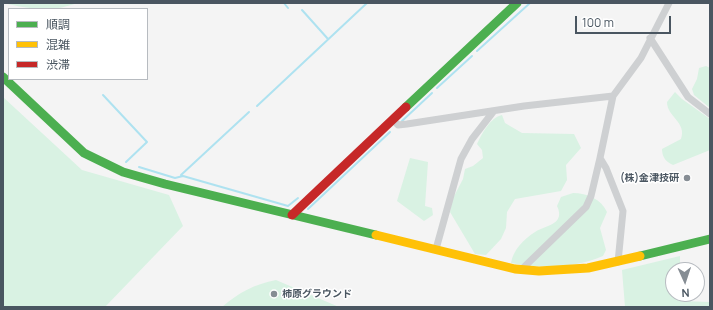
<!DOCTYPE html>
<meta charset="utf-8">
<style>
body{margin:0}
#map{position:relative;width:713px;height:310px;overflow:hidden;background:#f4f4f4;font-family:Manrope,"Noto Sans JP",sans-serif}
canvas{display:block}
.frame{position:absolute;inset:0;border:4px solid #4a5661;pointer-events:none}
.legend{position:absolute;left:8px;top:8px;width:140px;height:72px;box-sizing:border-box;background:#fff;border:1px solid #b7bbc0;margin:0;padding:5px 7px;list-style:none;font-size:12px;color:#4a5661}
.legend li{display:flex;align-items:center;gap:8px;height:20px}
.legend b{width:20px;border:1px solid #b7bbc0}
.north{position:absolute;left:665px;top:262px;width:40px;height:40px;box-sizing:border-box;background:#fff;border:1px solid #b7bbc0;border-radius:50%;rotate:177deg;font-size:11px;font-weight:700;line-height:16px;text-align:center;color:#4a5661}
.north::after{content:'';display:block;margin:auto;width:14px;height:18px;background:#868d94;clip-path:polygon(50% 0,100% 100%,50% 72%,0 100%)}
.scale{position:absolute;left:575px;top:16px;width:96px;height:18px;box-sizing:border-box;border:2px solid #4a5661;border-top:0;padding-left:5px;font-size:12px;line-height:14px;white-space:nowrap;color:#4a5661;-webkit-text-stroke:3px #fff;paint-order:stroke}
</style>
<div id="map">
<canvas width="713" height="310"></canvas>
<div class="frame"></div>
<ul class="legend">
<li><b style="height:5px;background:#4caf50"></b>順調</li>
<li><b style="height:5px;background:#ffc107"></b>混雑</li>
<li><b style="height:5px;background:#c62828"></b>渋滞</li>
</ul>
<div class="north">N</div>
<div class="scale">100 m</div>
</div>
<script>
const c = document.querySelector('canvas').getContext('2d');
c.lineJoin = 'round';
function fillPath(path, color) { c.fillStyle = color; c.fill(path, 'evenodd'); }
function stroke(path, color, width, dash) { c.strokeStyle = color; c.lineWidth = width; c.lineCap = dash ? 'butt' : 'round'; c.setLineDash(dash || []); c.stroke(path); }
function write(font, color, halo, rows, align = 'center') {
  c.font = font + ' Manrope,"Noto Sans JP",sans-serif'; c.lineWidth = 3; c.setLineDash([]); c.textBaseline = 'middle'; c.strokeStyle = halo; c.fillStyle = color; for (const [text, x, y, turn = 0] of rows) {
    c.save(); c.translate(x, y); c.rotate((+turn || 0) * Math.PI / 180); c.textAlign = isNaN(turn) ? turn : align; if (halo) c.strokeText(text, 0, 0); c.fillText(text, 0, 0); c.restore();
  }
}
fillPath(new Path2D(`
 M3 3H77C51 13 30 9 3 3Z
 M706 66 710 68V108L694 95 692 89 697 79 699 68Z
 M675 92 682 99 710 119V150L673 165C666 162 662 157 662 149L681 139C687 122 667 117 667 102Z
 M3 97 82 170 169 195 183 226 105 307H3Z
 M502 115 505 123 522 133 574 134 581 148 566 165 567 180 561 191 515 199 507 212 506 228 501 239 486 255 475 254 450 212 452 200 463 179 465 169 473 166 483 158 482 150 477 144C483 132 490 118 502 115Z
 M410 158 428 162 425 206 432 208 433 215 424 221 397 201Z
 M573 193C587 193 601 199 607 212L600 228 606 250 603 256C576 268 541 269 511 263 513 250 524 239 535 232 545 225 566 225 557 206L561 197Z
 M680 256V270H673V294H680V301L710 302V307H625L622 270Z
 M276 280 339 307H222C238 293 255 284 276 280Z`), '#d9f2e3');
stroke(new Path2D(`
 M284 3 288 8
 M302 10 328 39
 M477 51 530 3
 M437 88 472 56
 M103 95 147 142 126 162
 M257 106 367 3
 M402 121 432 93
 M139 167 175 178 183 176 288 206 298 198
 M181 175 249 112
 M308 209 390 132`), '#aee2f0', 2);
stroke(new Path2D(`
 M650 38 688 97 710 114
 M393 120 398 125 407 124 524 106 613 96
 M436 249 461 159 472 139 493 112
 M618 262 623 211 606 168 600 158 613 96 641 58 669 3
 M521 270 586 207 591 196 600 158`), '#ced0d2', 7);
stroke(new Path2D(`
 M3 77 84 153 123 172 165 184 376 235
 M406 107 517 3
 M640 256 710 239`), '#4caf50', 9);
stroke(new Path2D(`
 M376 235 515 269 539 271 588 268 640 256`), '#ffc107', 9);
stroke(new Path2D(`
 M292 215 406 107`), '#c62828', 9);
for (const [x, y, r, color] of [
 [687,178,4,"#868d94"],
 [274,294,4,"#868d94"]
]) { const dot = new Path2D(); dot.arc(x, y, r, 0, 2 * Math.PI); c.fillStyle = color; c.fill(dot); stroke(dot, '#fff', 1.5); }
write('bold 10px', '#4a5661', '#fff', [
 ["(株)金津技研",679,178],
 ["柿原グラウンド",282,294,"left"]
], 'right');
</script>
